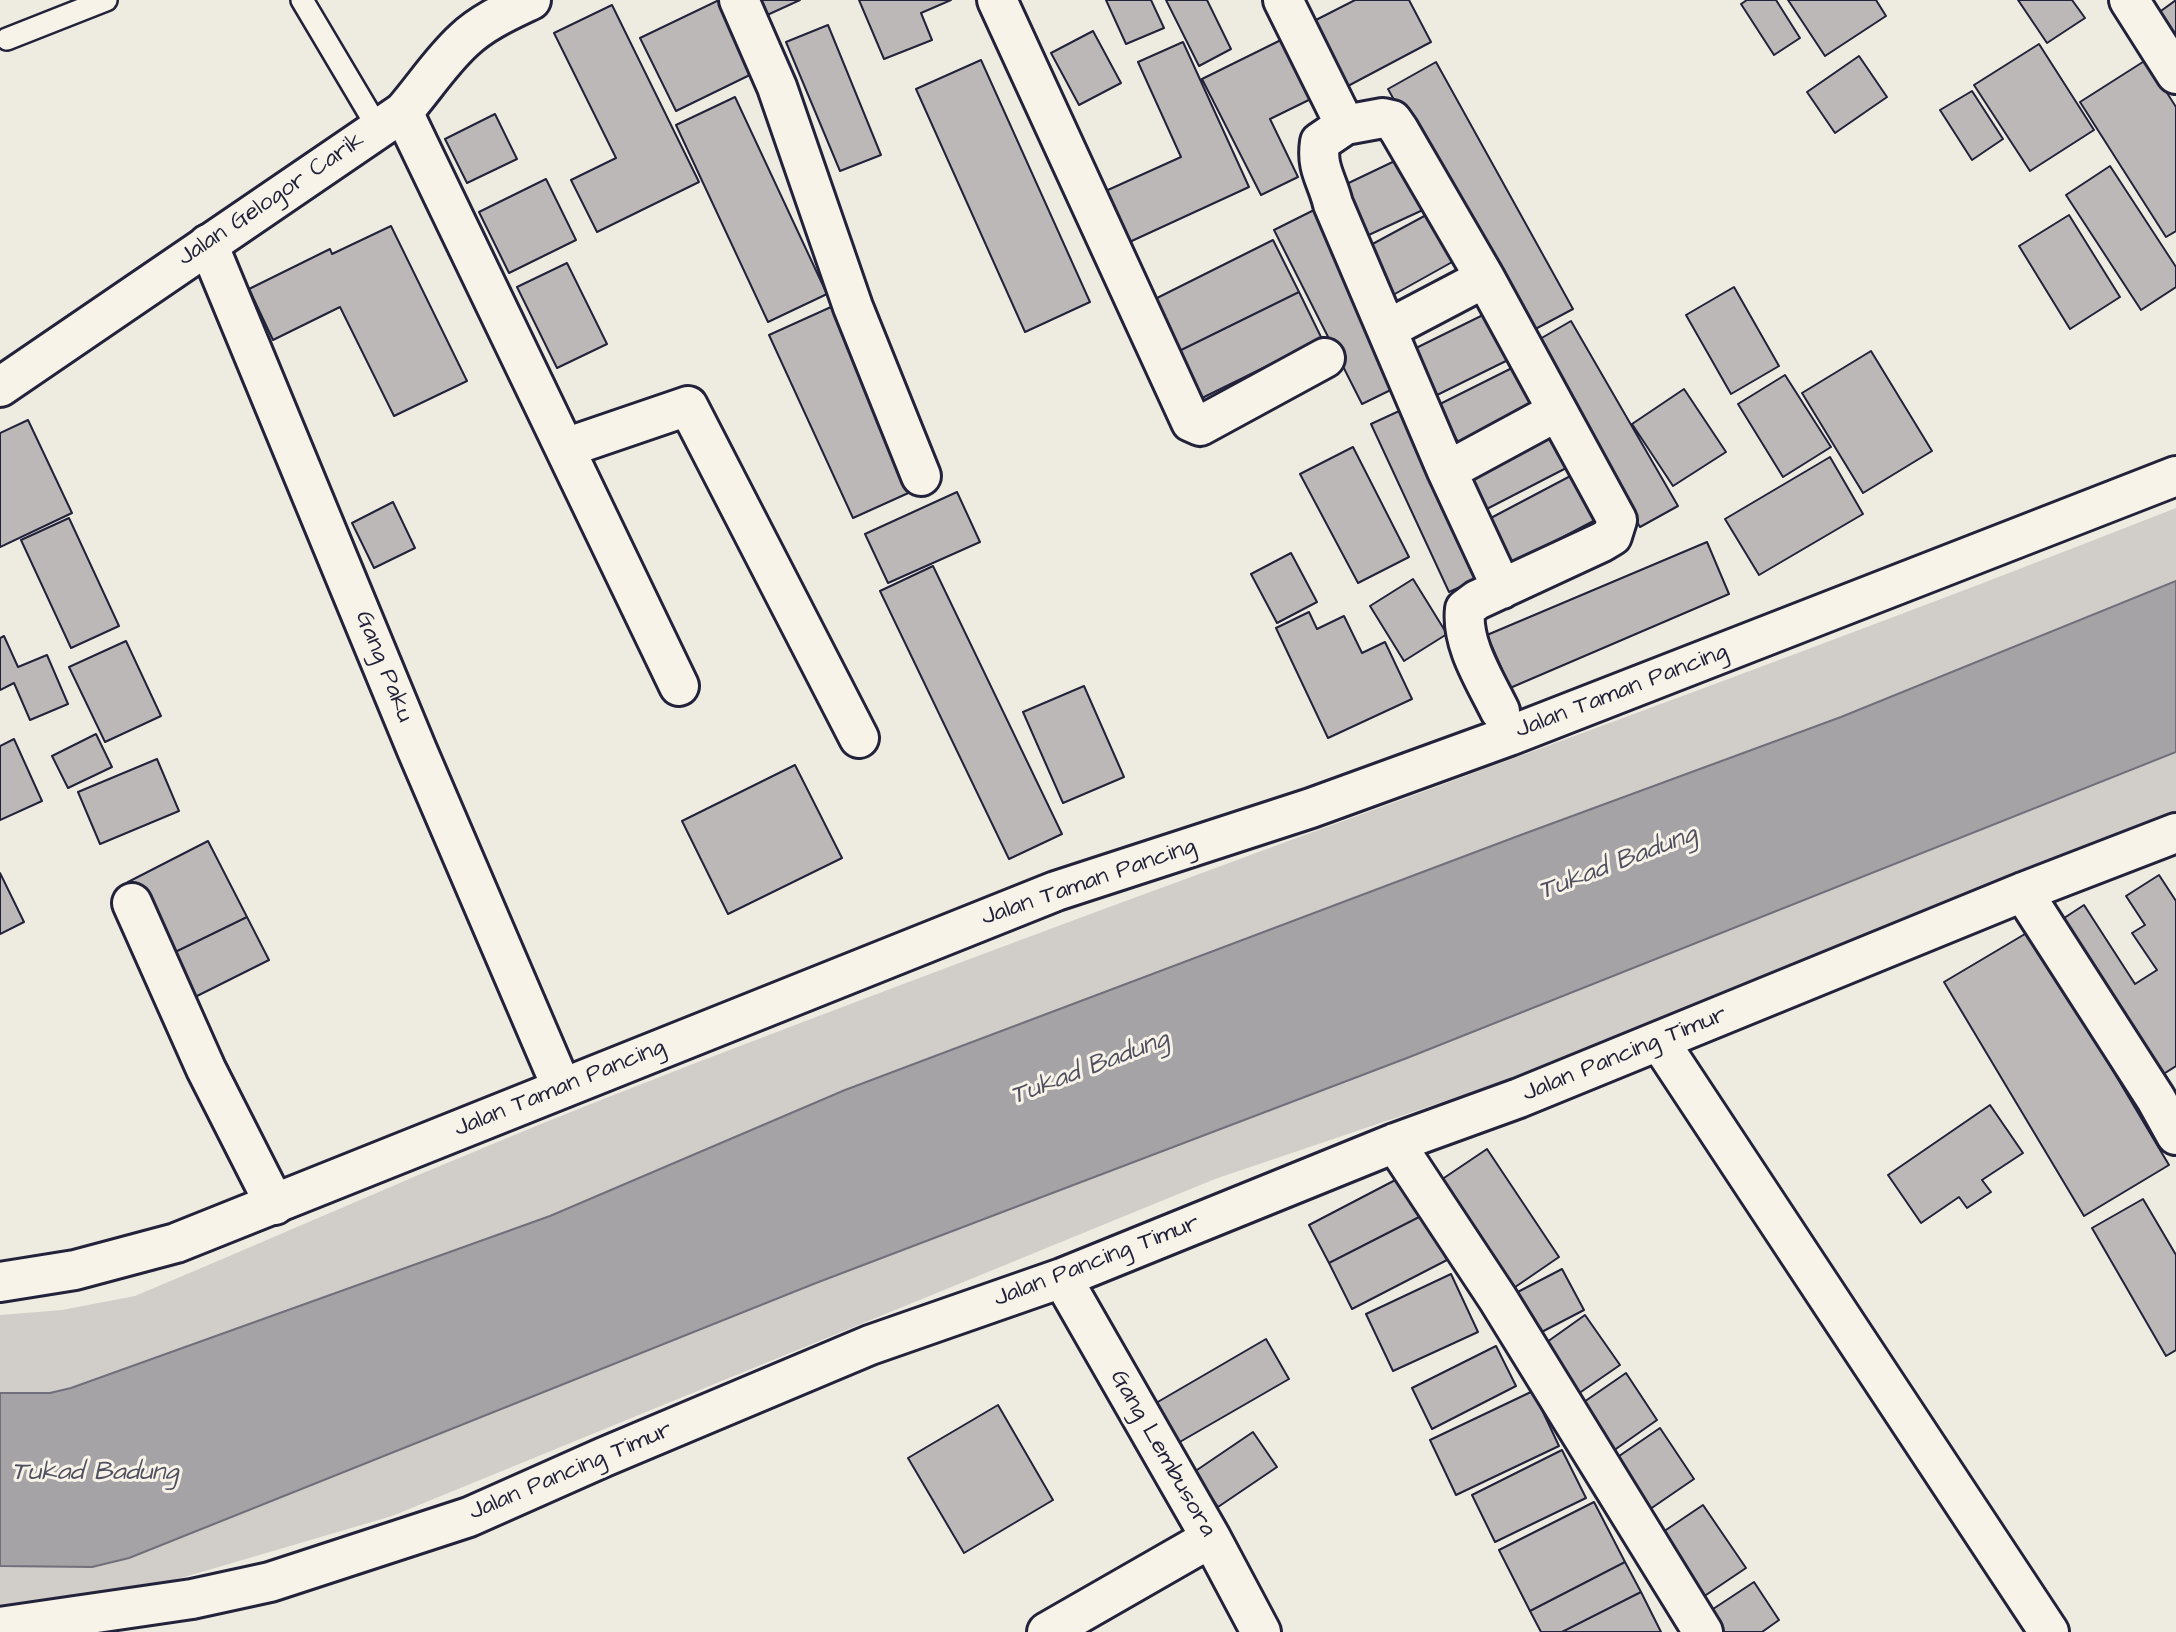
<!DOCTYPE html>
<style>
body{margin:0}
canvas{display:block;background:#eeebe1}
</style>
<canvas width="2176" height="1632"></canvas>
<script>
const c = document.querySelector('canvas').getContext('2d');
c.lineJoin = 'round';
function fillPath(path, color) { c.fillStyle = color; c.fill(path, 'evenodd'); }
function stroke(path, color, width, dash) { c.strokeStyle = color; c.lineWidth = width; c.lineCap = dash ? 'butt' : 'round'; c.setLineDash(dash || []); c.stroke(path); }
function write(font, color, halo, rows, align = 'center') {
  c.font = font + ' "Architects Daughter",sans-serif'; c.lineWidth = 6; c.setLineDash([]); c.textBaseline = 'middle'; c.strokeStyle = halo; c.fillStyle = color; for (const [text, x, y, turn = 0] of rows) {
    c.save(); c.translate(x, y); c.rotate((+turn || 0) * Math.PI / 180); c.textAlign = isNaN(turn) ? turn : align; if (halo) c.strokeText(text, 0, 0); c.fillText(text, 0, 0); c.restore();
  }
}
fillPath(new Path2D(`
 M2176 508V581L1841 717 1518 836 845 1090 550 1216 71 1388 50 1393H0V1315L62 1310 135 1296C290 1231 444 1162 601 1100 1123 895 1654 714 2176 508Z
 M2176 752V815L1859 938 1534 1071 1215 1179 392 1516 171 1581 105 1597 0 1605V1566L92 1567 816 1283 1407 1058Z`), '#d1cdc9');
const water = new Path2D(`
 M2176 581V752L1407 1058 816 1283 129 1558 92 1567 0 1566V1393H50L71 1388 550 1216 845 1090 1518 836 1841 717Z`);
fillPath(water, '#a6a3a6');
stroke(water, '#716f7b', 2);
const building = new Path2D(`
 M719 0H725L760 70 676 111 640 38Z
 M758 0H800L765 16Z
 M859 0H951L921 13 932 40 884 59Z
 M1106 0H1151L1164 28 1126 44Z
 M1166 0H1207L1231 49 1199 66Z
 M1355 0H1409L1431 42 1346 87 1312 22Z
 M1747 0H1776L1800 38 1774 55 1741 4Z
 M1788 0H1876L1886 16 1825 56Z
 M2018 0H2072L2085 18 2047 43Z
 M2176 0V47L2154 16Z
 M612 5 699 182 597 232 571 180 616 158 554 33Z
 M828 25 881 155 840 171 786 42Z
 M1093 31 1121 83 1079 105 1051 53Z
 M1289 36 1319 95 1270 119 1298 177 1261 195 1202 79Z
 M1183 42 1249 187 1123 245 1099 194 1181 157 1138 62Z
 M2039 44 2094 130 2030 171 1974 85Z
 M1859 56 1887 97 1835 133 1807 92Z
 M981 60 1090 302 1025 332 916 89Z
 M2146 60 2176 107V231L2166 237 2080 102Z
 M1436 62 1573 309 1524 335 1388 89Z
 M1972 91 2003 139 1972 160 1940 110Z
 M735 97 827 294 768 322 676 125Z
 M495 114 517 159 467 183 445 139Z
 M1401 158 1425 209 1360 239 1336 189Z
 M2110 166 2176 267V287L2141 310 2066 195Z
 M546 179 576 240 509 273 479 212Z
 M1316 209 1405 383 1362 404 1274 230Z
 M1428 214 1454 261 1393 295 1367 247Z
 M2069 215 2120 297 2070 329 2019 246Z
 M391 226 467 381 394 416 340 307 273 340 249 289 330 249 332 254Z
 M1273 240 1299 292 1169 356 1143 305Z
 M567 263 607 344 557 368 517 287Z
 M1734 287 1779 366 1731 394 1686 315Z
 M1299 292 1322 339 1192 403 1169 356Z
 M831 307 915 490 853 518 769 335Z
 M1485 314 1508 360 1433 397 1410 351Z
 M1571 321 1678 506 1640 527 1533 343Z
 M1871 351 1932 451 1863 493 1802 393Z
 M1516 366 1535 404 1459 444 1438 405Z
 M1785 375 1831 447 1783 477 1738 404Z
 M1684 389 1726 452 1673 486 1632 424Z
 M1410 406 1487 575 1449 592 1371 424Z
 M28 420 72 513 0 547V433Z
 M1552 420 1574 464 1479 513 1457 469Z
 M1353 447 1409 557 1358 583 1300 474Z
 M1830 457 1863 514 1759 575 1725 519Z
 M1578 472 1601 517 1510 565 1487 520Z
 M957 492 980 542 888 583 865 534Z
 M393 502 415 548 374 568 352 523Z
 M69 518 119 626 71 648 21 540Z
 M1707 542 1729 594 1510 688 1487 635Z
 M1291 553 1317 602 1277 623 1251 574Z
 M933 566 1062 834 1009 859 880 591Z
 M1413 579 1447 634 1404 661 1370 606Z
 M1309 612 1317 629 1344 616 1362 653 1385 642 1412 699 1328 738 1276 628Z
 M4 636 18 667 47 655 68 704 30 720 14 683 0 690V638Z
 M126 641 161 716 105 742 69 667Z
 M1084 686 1124 777 1063 803 1023 712Z
 M96 734 112 767 68 788 52 756Z
 M14 739 42 801 0 820V746Z
 M157 759 179 811 100 844 78 792Z
 M795 765 842 858 728 914 682 821Z
 M208 841 247 917 167 956 128 882Z
 M0 873 24 922 0 934Z
 M2159 875 2176 901V1066L2154 1080 2055 924 2084 905 2135 984 2157 970 2132 933 2145 925 2126 896Z
 M247 917 269 960 189 1000 167 956Z
 M2030 931 2169 1165 2084 1216 1944 982Z
 M1990 1105 2023 1153 1982 1180 1991 1192 1967 1208 1959 1197 1921 1223 1888 1175Z
 M1487 1149 1559 1257 1505 1294 1432 1186Z
 M1403 1176 1423 1215 1329 1263 1309 1225Z
 M2143 1199 2176 1255V1350L2166 1356 2092 1228Z
 M1423 1215 1447 1260 1352 1309 1329 1263Z
 M1562 1269 1584 1310 1532 1337 1510 1296Z
 M1451 1274 1478 1332 1393 1371 1366 1314Z
 M1585 1315 1620 1365 1575 1396 1540 1347Z
 M1266 1339 1289 1379 1178 1443 1156 1403Z
 M1496 1346 1516 1386 1432 1429 1412 1388Z
 M1626 1373 1657 1420 1613 1451 1581 1404Z
 M1533 1391 1559 1446 1456 1495 1430 1440Z
 M998 1405 1053 1500 964 1553 908 1458Z
 M1660 1428 1694 1479 1640 1516 1606 1465Z
 M1253 1432 1277 1467 1218 1507 1194 1472Z
 M1562 1450 1586 1498 1495 1542 1472 1495Z
 M1594 1502 1625 1562 1530 1611 1499 1550Z
 M1703 1505 1746 1568 1697 1601 1654 1538Z
 M1625 1562 1641 1592 1562 1632H1541L1530 1611Z
 M1754 1582 1779 1620 1762 1632H1719L1707 1613Z
 M1641 1592 1661 1632H1562Z`);
fillPath(building, '#bbb8b7');
stroke(building, '#22223b', 2);
const lane = new Path2D(`
 M302 0 378 128
 M7 39 106 0`);
const street = new Path2D(`
 M739 0 777 87 853 307 921 476
 M997 0 1191 422 1200 426 1325 358
 M1283 0 1345 125 1383 118 1392 120 1399 130 1485 278 1617 520 1612 536 1602 542 1477 600 1465 609C1461 644 1485 680 1500 711
 M2129 0 2176 74
 M403 112 679 686
 M1345 125 1320 142C1316 169 1327 179 1333 204L1447 471 1502 589
 M208 244 417 750 562 1088
 M1388 329 1485 278
 M565 448 688 406 859 738
 M1447 471 1556 412
 M2023 892 2156 1099 2176 1135
 M132 903 206 1069 275 1205
 M1659 1041 2049 1632
 M1395 1143 1498 1299 1703 1632
 M1062 1278 1211 1538 1261 1632
 M0 1627 192 1599 270 1582 469 1517 604 1457 870 1345 1062 1278 1395 1143 1519 1098 2023 892 2176 833
 M1047 1632 1211 1538`);
const secondary = new Path2D(`
 M0 387 403 112C424 88 441 61 464 40 483 22 508 11 531 0
 M0 1282 75 1270 176 1243 1056 891 1311 808 1509 736 2176 476`);
stroke(lane, '#22223b', 26);
stroke(street, '#22223b', 44);
stroke(secondary, '#22223b', 44);
stroke(lane, '#f7f3e8', 21);
stroke(street, '#f7f3e8', 38);
stroke(secondary, '#f7f3e8', 38);
write('24px', '#22223b', '#f7f3e8', [
 ["Jalan Gelogor Carik",272,200,-34],
 ["Gang Paku",383,667,68],
 ["Jalan Taman Pancing",1622,692,-21],
 ["Jalan Taman Pancing",1089,883,-19],
 ["Jalan Pancing Timur",1625,1055,-22],
 ["Jalan Taman Pancing",560,1089,-22],
 ["Jalan Pancing Timur",1097,1262,-21],
 ["Gang Lembusora",1162,1454,60],
 ["Jalan Pancing Timur",571,1472,-23]
]);
write('italic 26px', '#504f60', '#f7f3e8', [
 ["Tukad Badung",1618,864,-21],
 ["Tukad Badung",1090,1069,-21],
 ["Tukad Badung",95,1474]
]);
</script>
